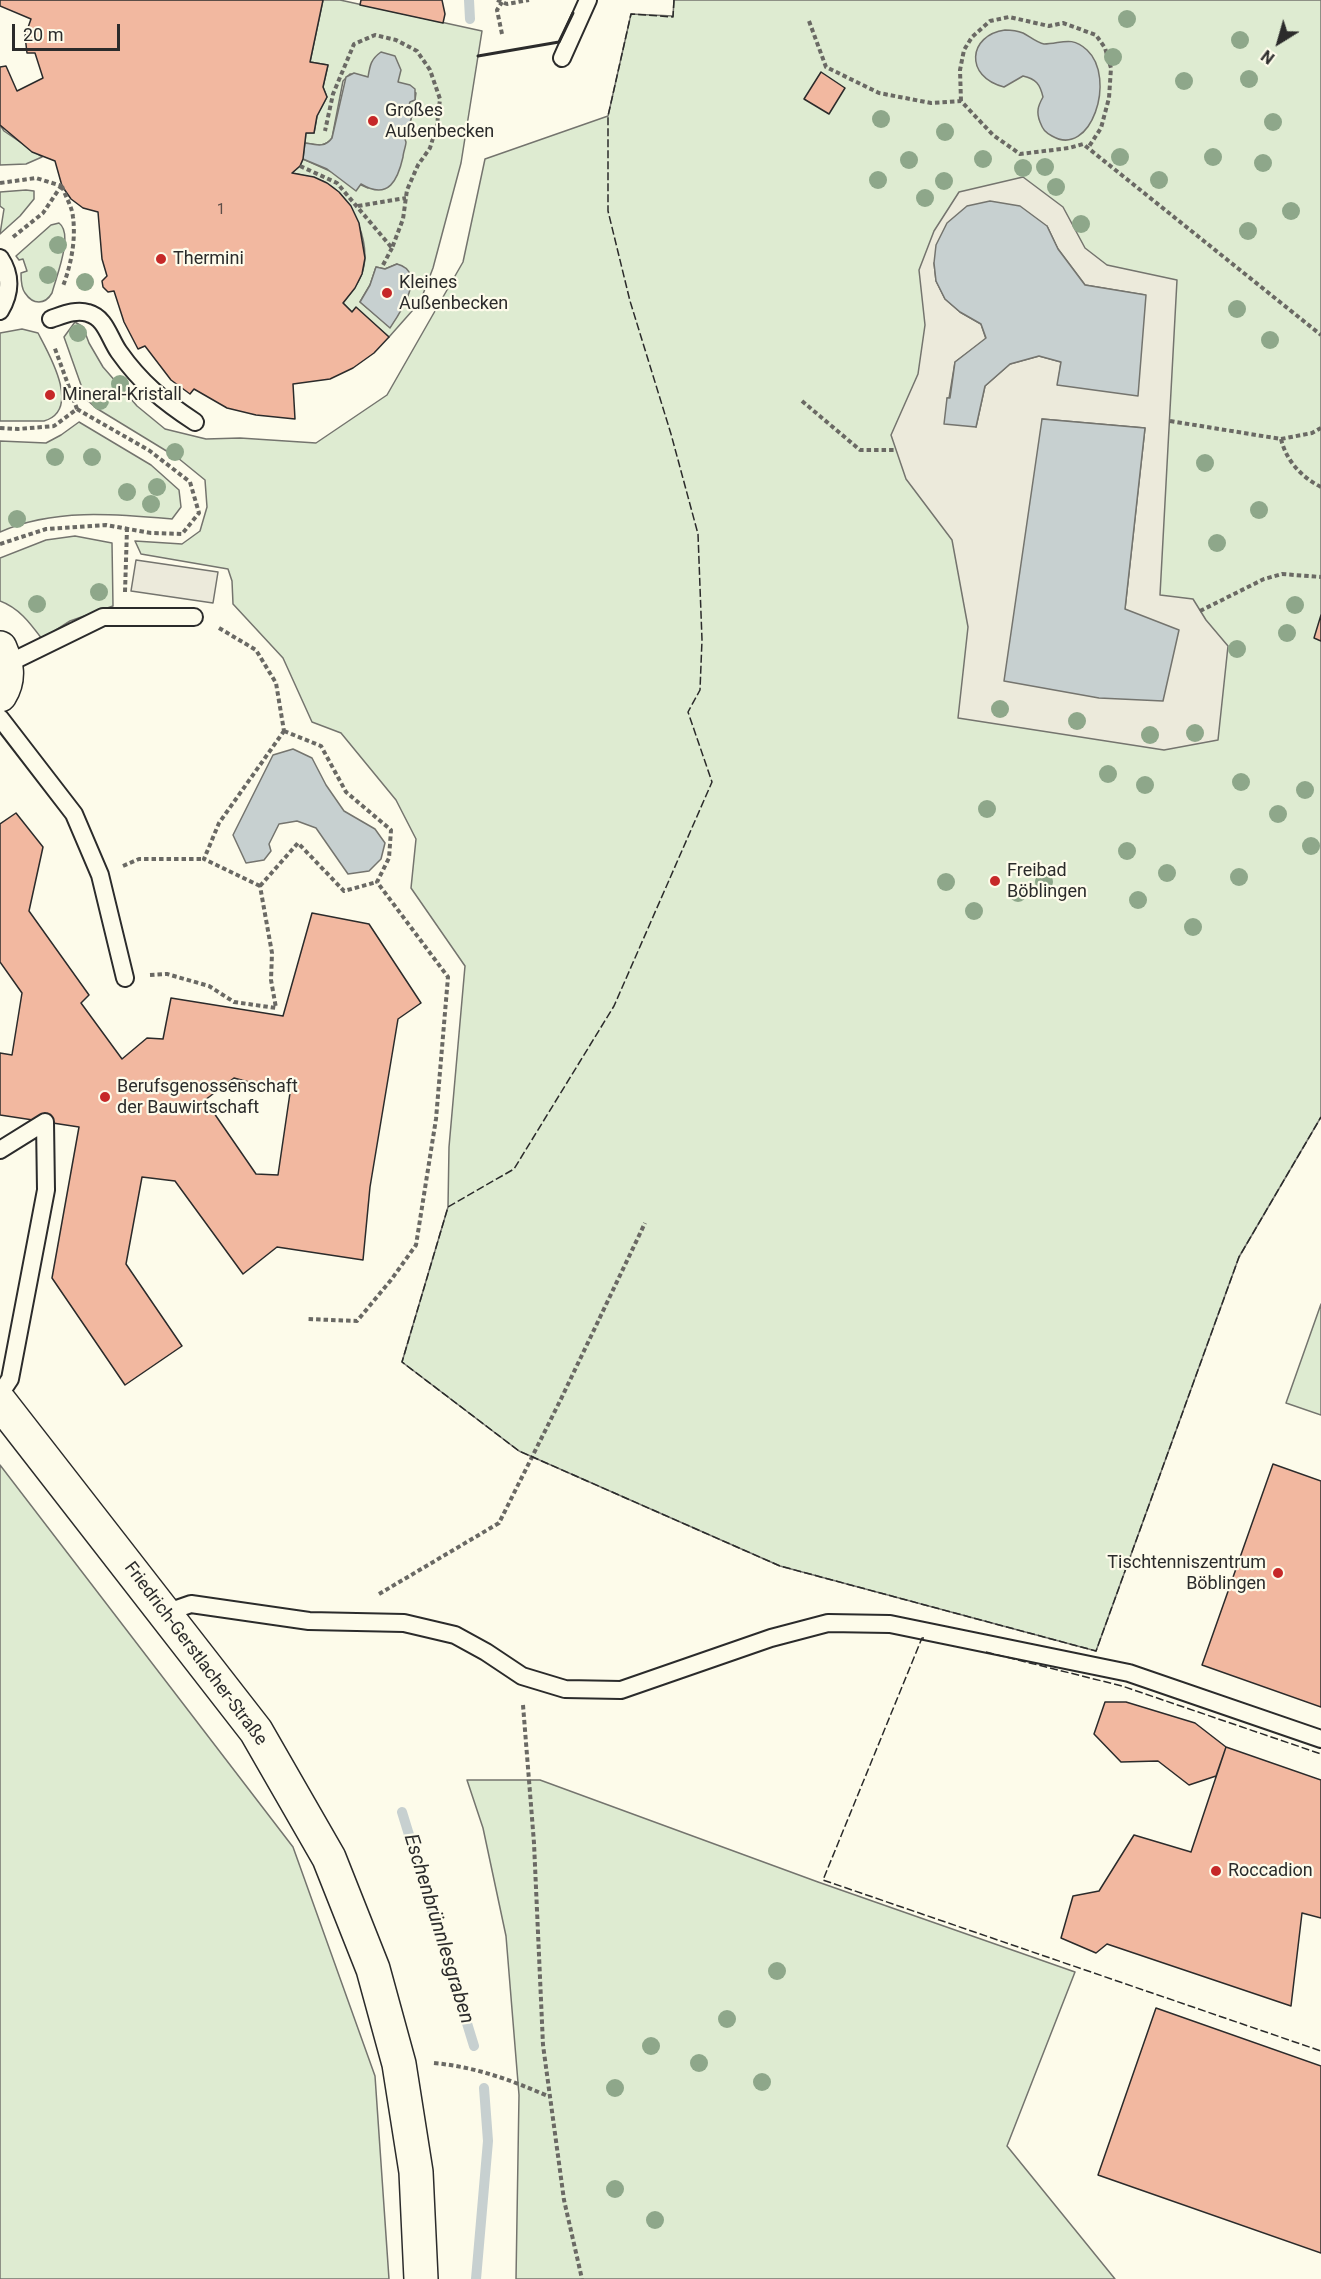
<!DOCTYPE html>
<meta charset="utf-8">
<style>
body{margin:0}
#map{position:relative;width:1321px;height:2279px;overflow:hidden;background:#fdfbea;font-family:Roboto,sans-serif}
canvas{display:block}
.north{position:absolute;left:1249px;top:12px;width:60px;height:60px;-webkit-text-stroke:4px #fdfbea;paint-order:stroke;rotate:217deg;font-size:16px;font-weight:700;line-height:24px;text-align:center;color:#2b2b2b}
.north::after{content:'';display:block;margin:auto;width:21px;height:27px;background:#2b2b2b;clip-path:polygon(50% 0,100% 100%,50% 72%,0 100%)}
.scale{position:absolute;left:12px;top:24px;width:108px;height:27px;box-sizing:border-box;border:3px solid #2b2b2b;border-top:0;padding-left:8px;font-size:18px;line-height:21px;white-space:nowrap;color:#2b2b2b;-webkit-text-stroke:4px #fdfbea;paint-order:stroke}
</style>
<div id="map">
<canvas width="1321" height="2279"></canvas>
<div class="north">N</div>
<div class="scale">20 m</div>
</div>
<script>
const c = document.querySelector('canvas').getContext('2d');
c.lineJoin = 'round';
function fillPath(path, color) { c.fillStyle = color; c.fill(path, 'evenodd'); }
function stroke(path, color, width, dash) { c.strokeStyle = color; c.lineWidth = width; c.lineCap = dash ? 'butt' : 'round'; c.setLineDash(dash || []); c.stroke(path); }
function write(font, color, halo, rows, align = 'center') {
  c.font = font + ' Roboto,sans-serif'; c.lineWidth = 4.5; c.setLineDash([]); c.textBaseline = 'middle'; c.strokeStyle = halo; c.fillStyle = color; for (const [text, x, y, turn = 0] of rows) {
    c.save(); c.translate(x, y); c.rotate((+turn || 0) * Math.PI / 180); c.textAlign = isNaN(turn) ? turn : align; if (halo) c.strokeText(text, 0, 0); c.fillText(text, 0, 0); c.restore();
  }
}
const green = new Path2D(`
 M323 0H340L482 31 461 163 433 268 420 302 389 337 356 308 352 312 343 303C350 294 357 286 361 276 373 247 354 200 328 184 318 177 305 176 292 173L300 166 303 159 368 188 404 140 403 134 409 127 412 115 409 113 408 107 410 101 415 100 416 93 368 77 350 74 343 81 332 138C325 148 316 145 305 143L306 133H314L317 116 327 97 323 87 328 65 310 62ZM397 264 406 300 390 327 360 302 370 285 376 267 385 269Z
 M674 0H1321V1117L1239 1257 1096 1651 780 1566 519 1451 402 1362 448 1207 449 1147 465 966 411 888 416 839 396 800 341 733 312 722 283 658 233 604 232 581 228 569 141 554 135 541 182 544 200 531 207 507 205 480 178 458 96 408 86 399 64 337 75 322 83 327 89 343 103 367 137 406 165 429 206 439 240 438 316 443 387 395 463 262 485 159 608 116 631 14 673 16Z
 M0 125 4 131 42 157 26 164 0 165Z
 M26 190 34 191V199L20 216 0 234 4 209 0 206V192Z
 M59 223C74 234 56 277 52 293 45 305 33 305 25 293 21 288 21 280 21 273L27 271 23 259 19 260 16 256 51 225Z
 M22 329 38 333C49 354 82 410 44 421H0V333Z
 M79 422 151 465 179 490 181 507 172 519C116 514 53 508 0 532V441L46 443 61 435Z
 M75 536 112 543 113 606 70 621 42 639C30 623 19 608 0 601V558L46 540Z
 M1321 1304V1415L1286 1403Z
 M0 1465 293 1847 375 2076 389 2279H0Z
 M467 1780H540L818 1882 1075 1972 1007 2146 1115 2279H516L519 2095 506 1936 483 1828Z`);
fillPath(green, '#deebd1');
stroke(green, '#74746e', 1.5);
const parking = new Path2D(`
 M1023 177 1063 207 1085 248 1107 265 1177 280 1160 595 1193 599 1206 620 1228 646 1218 740 1164 750 958 718 968 627 952 540 906 479 891 435 918 374 925 325 919 270 934 231 959 192ZM1047 226 1058 249 1085 285 1145 295 1058 385 1061 362 1039 356 1010 364 985 386 976 427 947 398H949L955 362 986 339 981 324 960 312 945 299 936 281 934 263ZM1042 419 1145 428 1125 609Z
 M136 560 218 572 213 603 131 591Z`);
fillPath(parking, '#eceadb');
stroke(parking, '#74746e', 1.5);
const water = new Path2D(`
 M1005 30C1011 30 1018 31 1023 33 1029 36 1037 43 1044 44 1061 44 1071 35 1087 50 1117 78 1091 159 1052 136 1045 132 1043 130 1040 122 1036 112 1038 106 1043 97 1040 84 1036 79 1023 76L1004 87C964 77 968 35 1005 30Z
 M381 52 395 56 401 70 398 82 410 85 415 89V100L410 102 408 107 409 113 412 115 409 127 406 128 403 134C404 137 405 139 406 142 406 146 403 153 403 157 398 179 389 201 361 184L356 191 327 169 303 159 305 143C316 145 325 148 332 138L346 77 354 73 368 77C370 65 371 59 381 52Z
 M990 201 1020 206 1047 226 1058 249 1085 285 1146 295 1138 396 1057 385 1061 362 1039 356 1010 364 985 386 976 427 944 424 947 398H950L955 362 986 338 981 324 960 312 945 299 936 281 934 263 936 245 947 223 967 206Z
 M397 264C428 272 400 313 390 328L360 302 370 285 376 267 385 269Z
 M1042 419 1145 428 1125 609 1179 630 1163 701 1099 698 1004 681Z
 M293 749 312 758 326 785 344 811 375 829 385 843 381 859 369 871 348 874 316 828 297 821 279 824 269 844 271 851 264 860 246 863 233 835 273 755Z`);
fillPath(water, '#c7d0d0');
stroke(water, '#74746e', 1.5);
stroke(new Path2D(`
 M469 0 470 19
 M402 1812 474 2046
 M476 2279 488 2141 484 2088`), '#c7d0d0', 10);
const building = new Path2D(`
 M0 0H323L310 62 328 65 323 87 327 97 317 116 314 133H306L303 159 300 166 292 173 314 177 327 183 339 192 351 206 359 223 365 258 362 274 355 288 343 303 352 312 356 307 389 337 374 353 353 368 330 379 293 384 295 419 256 415 227 408 194 389 190 394 171 380 145 346 138 349 124 322 114 291 108 292 103 287 102 281 107 276 102 259 98 212 83 208 71 199 62 186 55 161 32 152 0 125V67L6 66 17 91 43 78 35 53H27L25 36 31 19 0 6Z
 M361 0H442L445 14 443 23 360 5Z
 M821 72 845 88 829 114 804 99Z
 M1321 615V641L1314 638Z
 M16 813 43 847 29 911 89 995 81 1003 122 1059 147 1038 163 1039 171 998 283 1016 312 913 369 924 421 1003 398 1019 370 1187 363 1260 277 1247 243 1274 175 1181 142 1177 126 1264 182 1346 125 1385 52 1278 79 1127 0 1115V1053L12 1055 22 993 0 962V824ZM234 1078 290 1093 278 1175 256 1174 205 1100Z
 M1273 1464 1321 1481V1707L1202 1665Z
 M1105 1702H1126L1195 1723 1226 1747 1216 1776 1189 1785 1158 1761 1121 1762 1094 1734Z
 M1226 1747 1321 1780V1918L1302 1913 1291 2006 1107 1944 1096 1953 1061 1938 1073 1896 1099 1891 1134 1835 1191 1852Z
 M1156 2008 1321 2066V2253L1098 2175Z`);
fillPath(building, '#f2b8a0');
stroke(building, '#2b2b2b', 1.5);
const lane = new Path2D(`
 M562 58 588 0
 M0 258C12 276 10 294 0 311
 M51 319C63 315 76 309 88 313 106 318 109 338 119 352 141 383 163 401 195 422
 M7 664 103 617H194
 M0 718 74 814 100 875 125 978
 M0 1150 45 1122
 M0 1394 10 1379 46 1190 45 1122
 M165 1613 191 1604 309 1621 404 1623 455 1635 486 1652 522 1676 565 1689 621 1690 771 1638 828 1623 890 1624 1129 1673 1321 1739`);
const street = new Path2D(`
 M0 648C7 664 10 679 0 695`);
const secondary = new Path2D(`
 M0 1402 256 1731 329 1858 373 1969 399 2064 416 2172 421 2279`);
stroke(lane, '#2b2b2b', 20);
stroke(street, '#2b2b2b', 36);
stroke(secondary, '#2b2b2b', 36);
stroke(new Path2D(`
 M497 0 507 4 529 0
 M809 21 826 67 879 93 931 103 961 101 993 135 1020 154 1069 148 1083 144 1321 335
 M502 34 497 10 502 2
 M961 101 960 70 964 50 972 37 990 21 1009 17 1049 26 1063 23 1096 35 1105 48 1111 68 1109 98 1101 128 1088 148
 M300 166 337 183 392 248 403 219 407 190 418 165 430 148 437 125 440 99 430 70 417 51 396 40 375 35 354 44 333 94 325 131
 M0 183 36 178 62 186
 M62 186C65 196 72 206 73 217 76 240 71 265 63 286
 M358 206 406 198
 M13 237 43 213 61 186
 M383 265 392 248
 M802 401 860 450H896
 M1170 421 1281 439 1312 433 1321 428
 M0 428 18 429 54 426 77 409 54 346
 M1281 439C1286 460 1301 477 1321 487
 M0 544 46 529 106 525 151 533 182 534 199 513 190 482 150 451 77 409
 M125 592 127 529
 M1200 611 1264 579 1282 574 1321 577
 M219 628 256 650 276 683 284 731
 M284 731 321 746 346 792 391 830 389 858 377 882 448 977 436 1119 416 1245 391 1280 357 1321 307 1319
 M123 866 139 859H204
 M260 886 204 859 219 823 284 731
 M260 886 298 843 344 891 377 882
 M150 975 167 974 209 986 234 1002 276 1008 271 980 272 953 260 886
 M379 1594 499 1523 561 1399 645 1223
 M523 1705 534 1843 543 2045 564 2200 582 2279
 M434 2063C476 2067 511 2080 550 2097`), '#6a6964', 4, [4.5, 3]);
stroke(lane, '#fdfbea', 16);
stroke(street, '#fdfbea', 33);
stroke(secondary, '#fdfbea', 33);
stroke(new Path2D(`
 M674 0 673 17 631 14 608 116V211L630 301 671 434 698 534 702 640 700 690 688 712 712 782 614 1006 514 1169 448 1207 402 1362 519 1451 780 1566 1096 1651 1239 1257 1321 1117
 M924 1638H922L823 1880 1321 2051
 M986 1652 1122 1686 1321 1754`), '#2b2b2b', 1.5, [8, 3]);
stroke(new Path2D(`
 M478 56 559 42 573 13`), '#2b2b2b', 3);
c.fillStyle = '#8ea78a';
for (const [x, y] of [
 [1127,19],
 [1240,40],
 [1113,57],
 [1249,79],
 [1184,81],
 [881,119],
 [1273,122],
 [945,132],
 [1120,157],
 [1213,157],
 [983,159],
 [909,160],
 [1263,163],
 [1045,167],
 [1023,168],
 [878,180],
 [1159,180],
 [944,181],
 [1056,187],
 [925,198],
 [1291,211],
 [1081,224],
 [1248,231],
 [58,245],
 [48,275],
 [85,282],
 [1237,309],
 [78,333],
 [1270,340],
 [120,384],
 [100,401],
 [175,452],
 [55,457],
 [92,457],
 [1205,463],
 [157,487],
 [127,492],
 [151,504],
 [1259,510],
 [17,519],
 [1217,543],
 [99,592],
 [37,604],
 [1295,605],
 [1287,633],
 [1237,649],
 [1000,709],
 [1077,721],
 [1195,733],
 [1150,735],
 [1108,774],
 [1241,782],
 [1145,785],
 [1305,790],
 [987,809],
 [1278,814],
 [1311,846],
 [1127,851],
 [1167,873],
 [1239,877],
 [946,882],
 [1044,882],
 [1018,893],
 [1138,900],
 [974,911],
 [1193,927],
 [777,1971],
 [727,2019],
 [651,2046],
 [699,2063],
 [762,2082],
 [615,2088],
 [615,2189],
 [655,2220]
]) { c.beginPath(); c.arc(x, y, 9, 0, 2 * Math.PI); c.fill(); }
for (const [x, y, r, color] of [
 [373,121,6,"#c62828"],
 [161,259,6,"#c62828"],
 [387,293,6,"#c62828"],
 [50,395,6,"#c62828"],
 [995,881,6,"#c62828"],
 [105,1097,6,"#c62828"],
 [1278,1573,6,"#c62828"],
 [1216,1871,6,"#c62828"]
]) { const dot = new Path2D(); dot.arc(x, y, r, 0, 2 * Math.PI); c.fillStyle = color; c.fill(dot); stroke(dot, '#fdfbea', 2); }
write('15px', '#5d4e48', null, [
 ["1",221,210]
]);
write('18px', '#2b2b2b', '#fdfbea', [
 ["Großes",385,111],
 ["Außenbecken",385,132],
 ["Thermini",173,259],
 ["Kleines",399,283],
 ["Außenbecken",399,304],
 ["Mineral-Kristall",62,395],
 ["Freibad",1007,871],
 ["Böblingen",1007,892],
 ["Berufsgenossenschaft",117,1087],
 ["der Bauwirtschaft",117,1108],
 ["Tischtenniszentrum",1266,1563,"right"],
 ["Böblingen",1266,1584,"right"],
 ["Roccadion",1228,1871]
], 'left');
write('18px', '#2b2b2b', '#fdfbea', [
 ["Friedrich-Gerstlacher-Straße",195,1654,53]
]);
write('italic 20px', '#2b2b2b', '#fdfbea', [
 ["Eschenbrünnlesgraben",438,1929,73]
]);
</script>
